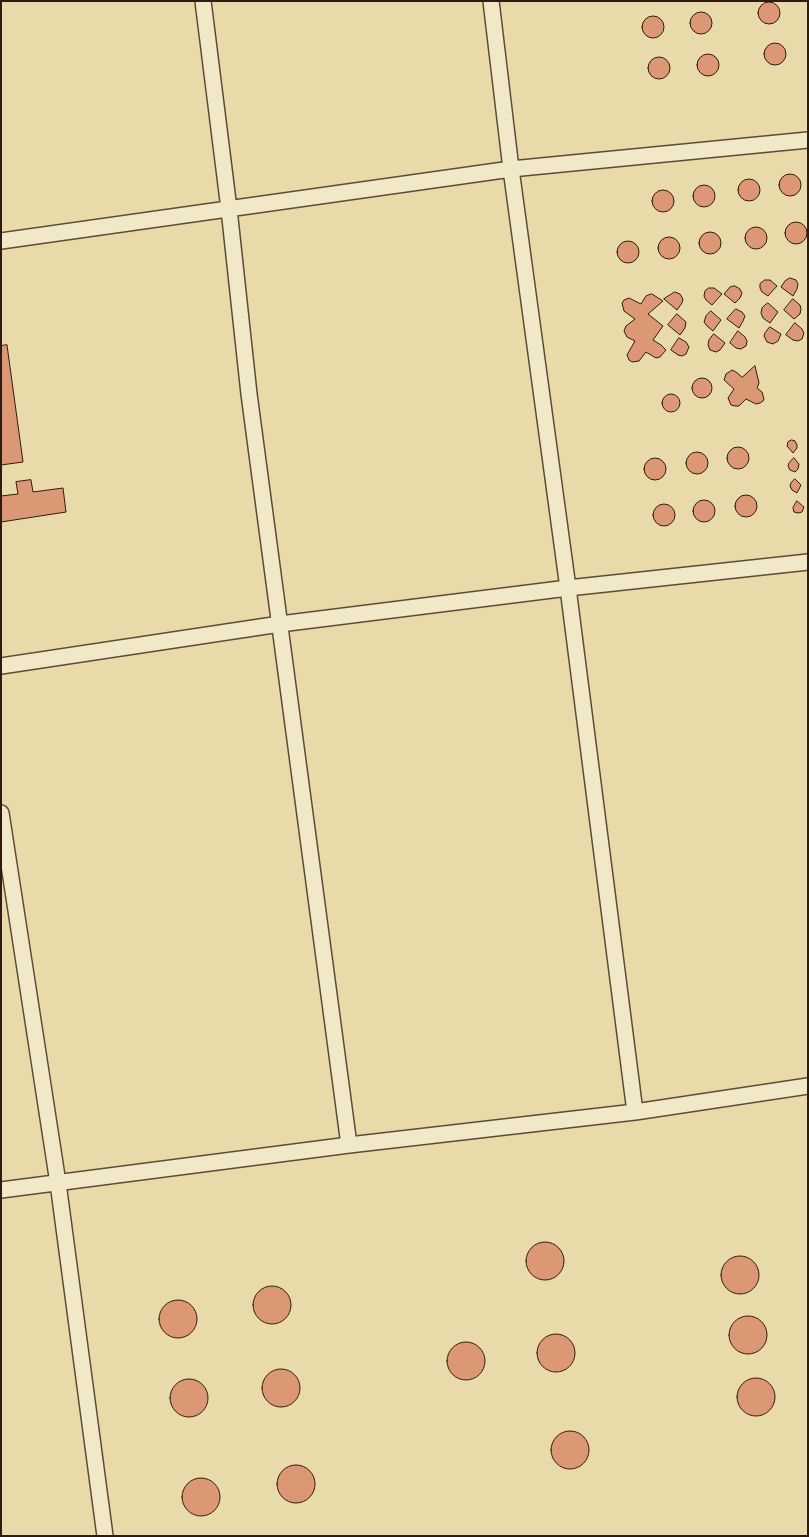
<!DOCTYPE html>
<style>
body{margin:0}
#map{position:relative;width:809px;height:1537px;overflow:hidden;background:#e8dba9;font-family:"EB Garamond",serif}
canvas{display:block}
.frame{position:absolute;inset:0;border:2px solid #301b10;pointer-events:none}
</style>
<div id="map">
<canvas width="809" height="1537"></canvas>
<div class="frame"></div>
</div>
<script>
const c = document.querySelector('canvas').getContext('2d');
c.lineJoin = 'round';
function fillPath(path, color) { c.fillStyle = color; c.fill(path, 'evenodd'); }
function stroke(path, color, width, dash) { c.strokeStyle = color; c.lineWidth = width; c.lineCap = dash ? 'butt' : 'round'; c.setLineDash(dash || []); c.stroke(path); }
const building = new Path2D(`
 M758 13a11 11 0 1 1 22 0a11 11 0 1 1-22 0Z
 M690 23a11 11 0 1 1 22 0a11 11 0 1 1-22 0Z
 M642 27a11 11 0 1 1 22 0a11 11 0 1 1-22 0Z
 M764 54a11 11 0 1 1 22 0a11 11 0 1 1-22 0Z
 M697 65a11 11 0 1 1 22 0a11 11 0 1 1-22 0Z
 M648 68a11 11 0 1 1 22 0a11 11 0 1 1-22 0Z
 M779 185a11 11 0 1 1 22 0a11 11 0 1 1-22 0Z
 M738 190a11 11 0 1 1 22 0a11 11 0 1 1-22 0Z
 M693 196a11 11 0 1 1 22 0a11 11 0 1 1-22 0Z
 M652 201a11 11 0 1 1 22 0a11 11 0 1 1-22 0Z
 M785 233a11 11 0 1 1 22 0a11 11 0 1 1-22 0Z
 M745 238a11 11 0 1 1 22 0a11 11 0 1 1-22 0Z
 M699 243a11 11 0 1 1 22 0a11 11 0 1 1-22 0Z
 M658 248a11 11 0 1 1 22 0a11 11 0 1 1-22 0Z
 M617 252a11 11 0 1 1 22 0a11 11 0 1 1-22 0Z
 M790 278 796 280 798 284 797 289 793 296 781 287 785 281Z
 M765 280H770L777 286 768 296 762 292 760 288V284Z
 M735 286 740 289 742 293 740 298 735 303 724 294 730 287Z
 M709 288H714L722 294 712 305 706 300 704 296 705 291Z
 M675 292 680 294 683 299 682 303 677 310 664 299Z
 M652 294 663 301 648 314 663 326 653 340 661 345 666 350 660 357 656 358 646 352 639 361 632 362 629 360 627 355 635 341 627 337 624 331 626 326 635 319 624 311 622 303 624 300 629 298 641 304 646 296Z
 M793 299 800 305 801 309 800 314 794 319 784 310Z
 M768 303 778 312 770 323 763 318 761 313 762 308Z
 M736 309 742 312 745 316 743 321 739 328 727 319Z
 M711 311 721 320 713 331 707 326 704 322 706 316Z
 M677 314 686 322 685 328 680 335 668 325Z
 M795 323 802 329 804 333 802 339 798 341 793 340 786 335Z
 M770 327 781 334 778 341 773 344 767 342 764 336 765 333Z
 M738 331 745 337 747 341 746 346 741 349 736 348 730 343Z
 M714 334 725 343 720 350 716 352 710 350 708 345 709 340Z
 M679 338 686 342 689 347 686 354 682 356 678 355 671 350Z
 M7 345 23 462 1 465V346Z
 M755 366 759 383 757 388 762 392 764 399 763 401 760 403 756 404 746 399 739 406H735L731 405 728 398 734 389 724 380 726 374 732 370 736 372 742 377Z
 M692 388a10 10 0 1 1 20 0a10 10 0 1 1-20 0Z
 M662 403a9 9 0 1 1 18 0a9 9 0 1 1-18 0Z
 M792 440 795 441 797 445V448L793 453 787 446 788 442Z
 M727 458a11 11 0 1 1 22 0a11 11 0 1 1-22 0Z
 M686 463a11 11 0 1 1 22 0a11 11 0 1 1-22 0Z
 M644 469a11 11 0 1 1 22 0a11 11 0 1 1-22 0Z
 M794 458 799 464 798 469 795 472 790 470 788 466 789 463Z
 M795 479 801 485 797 493 792 490 790 486 791 483Z
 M31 480 33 492 63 488 66 512 1 522V496L18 494 16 482Z
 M735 506a11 11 0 1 1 22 0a11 11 0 1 1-22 0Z
 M693 511a11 11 0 1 1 22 0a11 11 0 1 1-22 0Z
 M797 501 804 507 802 512 798 513 794 512 793 508Z
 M653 515a11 11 0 1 1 22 0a11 11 0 1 1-22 0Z
 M526 1261a19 19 0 1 1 38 0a19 19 0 1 1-38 0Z
 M721 1275a19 19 0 1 1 38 0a19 19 0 1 1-38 0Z
 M253 1305a19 19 0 1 1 38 0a19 19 0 1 1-38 0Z
 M159 1319a19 19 0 1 1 38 0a19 19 0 1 1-38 0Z
 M729 1335a19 19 0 1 1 38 0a19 19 0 1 1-38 0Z
 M537 1353a19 19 0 1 1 38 0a19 19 0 1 1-38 0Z
 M447 1361a19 19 0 1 1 38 0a19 19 0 1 1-38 0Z
 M262 1388a19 19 0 1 1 38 0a19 19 0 1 1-38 0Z
 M737 1397a19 19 0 1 1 38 0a19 19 0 1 1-38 0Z
 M170 1398a19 19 0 1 1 38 0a19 19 0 1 1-38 0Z
 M551 1450a19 19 0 1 1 38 0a19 19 0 1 1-38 0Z
 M277 1484a19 19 0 1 1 38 0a19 19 0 1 1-38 0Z
 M182 1497a19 19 0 1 1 38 0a19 19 0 1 1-38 0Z`);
fillPath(building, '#dc9875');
stroke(building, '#301b10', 1);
const minor = new Path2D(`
 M491 1 511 169 568 588 635 1112
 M1 241 511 169 808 140
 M1 666 280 624 568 588 808 562
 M1 813 58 1183 105 1536
 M349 1145 635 1112 808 1086
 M1 1190 349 1145 249 394 229 209 203 1`);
stroke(minor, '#5e4b36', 18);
stroke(minor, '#f0e8c7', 15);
</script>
